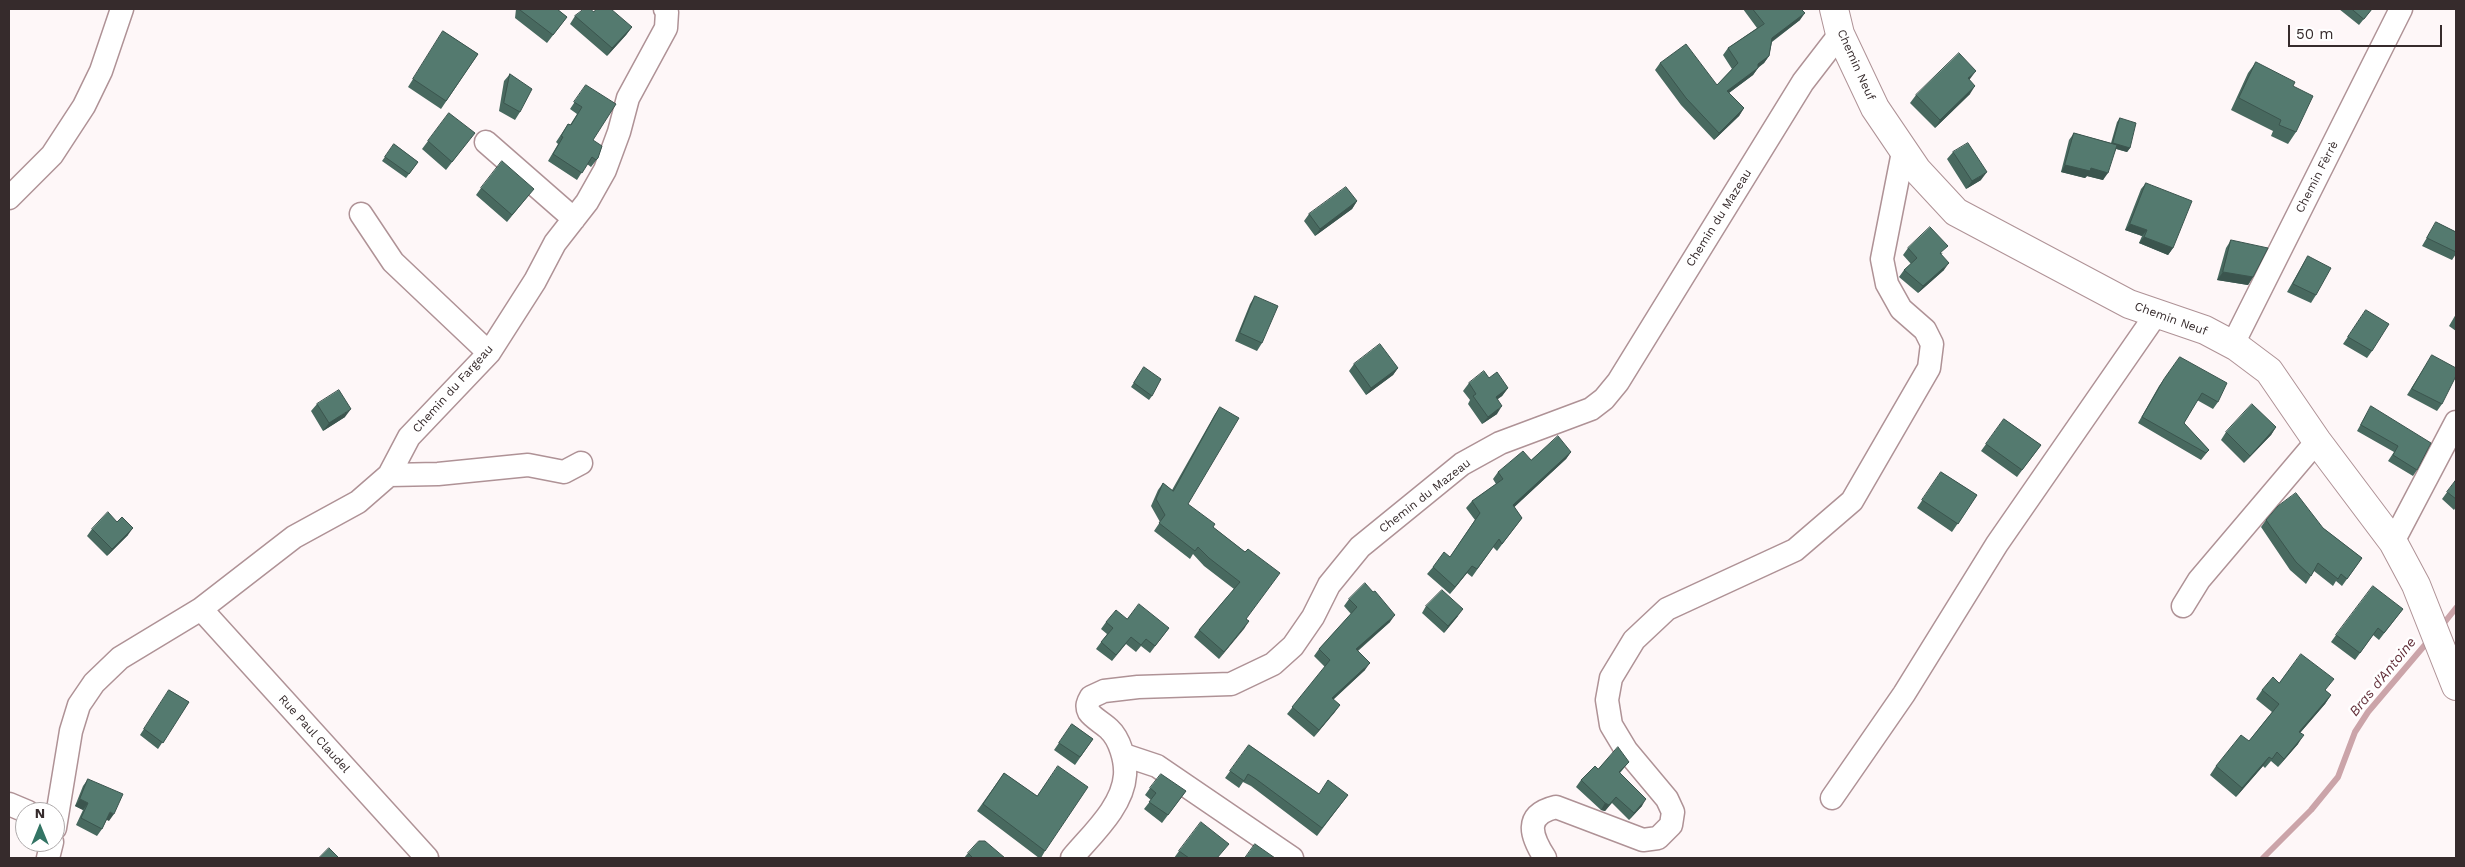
<!DOCTYPE html>
<meta charset="utf-8">
<style>
body{margin:0}
#map{position:relative;width:2465px;height:867px;overflow:hidden;background:#fef7f8;font-family:"Work Sans",sans-serif}
canvas{display:block}
.frame{position:absolute;inset:0;border:10px solid #362b2c;pointer-events:none}
.north{position:absolute;left:15px;top:802px;width:50px;height:50px;box-sizing:border-box;background:#fff;border:1px solid #afaaab;border-radius:50%;rotate:0deg;font-size:14px;font-weight:700;line-height:20px;text-align:center;color:#362b2c}
.north::after{content:'';display:block;margin:auto;width:18px;height:22px;background:#337464;clip-path:polygon(50% 0,100% 100%,50% 72%,0 100%)}
.scale{position:absolute;left:2288px;top:25px;width:154px;height:22px;box-sizing:border-box;border:2px solid #362b2c;border-top:0;padding-left:6px;font-size:15px;line-height:18px;white-space:nowrap;color:#362b2c;-webkit-text-stroke:4px #fff;paint-order:stroke}
</style>
<div id="map">
<canvas width="2465" height="867"></canvas>
<div class="frame"></div>
<div class="north">N</div>
<div class="scale">50 m</div>
</div>
<script>
const c = document.querySelector('canvas').getContext('2d');
c.lineJoin = 'round';
function stroke(path, color, width, dash) { c.strokeStyle = color; c.lineWidth = width; c.lineCap = dash ? 'butt' : 'round'; c.setLineDash(dash || []); c.stroke(path); }
function fillPath(path, color) { c.fillStyle = color; c.fill(path, 'evenodd'); }
function write(font, color, halo, rows, align = 'center') {
  c.font = font + ' "Work Sans",sans-serif'; c.lineWidth = 5; c.setLineDash([]); c.textBaseline = 'middle'; c.strokeStyle = halo; c.fillStyle = color; for (const [text, x, y, turn = 0] of rows) {
    c.save(); c.translate(x, y); c.rotate((+turn || 0) * Math.PI / 180); c.textAlign = isNaN(turn) ? turn : align; if (halo) c.strokeText(text, 0, 0); c.fillText(text, 0, 0); c.restore();
  }
}
stroke(new Path2D(`
 M2440 628 2456 608
 M2263 858 2311 810 2338 777 2355 732 2368 712 2430 639`), '#cba4a9', 6);
const minor = new Path2D(`
 M486 142 574 219
 M9 198 52 155 84 106 101 71 122 9
 M361 214 393 262 489 353
 M2233 344 2401 9
 M389 475 438 474 528 465 564 472 581 463
 M2393 542 2456 422
 M2183 606 2199 580 2317 441
 M201 609 427 858
 M1124 755 1157 766 1292 858
 M1832 798 1904 694 1997 544 2157 313
 M9 804 28 812
 M55 828 71 731 79 705 94 683 120 658 201 609 294 537 358 502 389 475 409 437 489 353 535 281 555 243 587 202 605 170 619 132 628 98 666 28 667 12 665 9
 M48 858 52 842
 M1072 858C1091 835 1123 807 1125 775 1126 761 1120 739 1109 729 1104 724 1093 718 1089 712 1086 706 1088 702 1091 697L1104 691 1138 687 1231 684 1273 664 1293 646 1313 617 1329 585 1360 547 1462 464 1500 443 1591 409 1604 399 1618 382 1803 82 1840 34
 M1545 858C1531 836 1523 815 1556 807L1643 840 1658 838 1671 825 1673 812 1667 799 1626 750 1611 725 1607 700 1611 678 1634 640 1667 609 1795 550 1852 501 1929 368 1932 344 1925 330 1901 309 1887 284 1882 259 1903 152`);
const major = new Path2D(`
 M1834 9 1840 34 1875 108 1917 170 1956 212 2129 304 2205 330 2237 347 2269 371 2317 441 2393 542 2416 585 2456 686`);
stroke(minor, '#af9296', 25);
stroke(major, '#af9296', 30);
stroke(minor, '#fff', 22);
stroke(major, '#fff', 28);
fillPath(new Path2D(`
 M516 9H557L567 17 547 43 515 18Z
 M1743 9H1801L1800 20 1772 42 1769 56 1764 63 1758 68 1753 75 1729 93 1744 108 1739 116 1714 140 1681 105 1655 70 1660 63 1717 85 1732 69 1723 55 1728 48 1757 28Z
 M2339 9H2372L2359 25Z
 M594 12 632 27 626 35 607 56 570 24 575 16Z
 M443 31 478 54 441 109 408 87Z
 M2256 62 2293 86 2296 132 2288 144 2271 136 2273 131 2231 110 2248 73Z
 M510 74 520 112 515 120 499 111 504 81Z
 M1969 79 1970 94 1935 128 1910 103 1916 95Z
 M586 85 593 140 598 158 591 167 587 164 577 180 548 161 558 144 556 142 568 124 570 125 577 114 570 109Z
 M449 113 469 140 446 170 422 149Z
 M2120 118 2130 148 2127 152 2116 149 2103 180 2087 176 2085 178 2061 172 2069 140 2074 133 2111 143 2117 122Z
 M394 144 418 162 406 178 382 161Z
 M1953 152 1981 180 1966 189 1947 159Z
 M2146 183 2173 248 2168 255 2139 243 2142 236 2125 230 2141 189Z
 M481 188 528 196 507 222 476 195Z
 M1357 201 1352 209 1315 236 1304 221 1309 214Z
 M2436 222 2456 232V254L2452 260 2422 246Z
 M2231 240 2253 277 2248 285 2217 280 2226 248Z
 M1908 248 1943 253 1941 254 1944 270 1918 293 1899 277 1904 270 1911 264 1903 255Z
 M2308 256 2316 295 2311 303 2287 292 2303 264Z
 M1255 296 1262 343 1257 351 1235 341 1250 304Z
 M2366 310 2372 351 2367 358 2343 344Z
 M2456 314V331L2449 326Z
 M2432 355 2442 404 2437 411 2407 395Z
 M2180 357 2218 402 2213 409 2197 400 2184 423 2209 450 2201 460 2138 423 2159 386Z
 M1354 364 1398 368 1393 375 1366 395 1349 371Z
 M1144 367 1152 396 1149 400 1131 387Z
 M1489 378 1508 388 1502 396 1498 399 1497 414 1482 424 1468 404 1470 400 1463 391 1469 383Z
 M317 404 345 417 323 431 311 411Z
 M2371 406 2417 470 2413 476 2388 461 2394 452 2357 431 2367 413Z
 M1220 407 1188 504 1213 527 1245 552 1246 619 1249 621 1219 659 1194 637 1199 630 1234 589 1204 566 1193 554 1190 559 1154 531 1160 522 1151 506 1158 490 1163 483 1172 490 1215 414Z
 M2004 419 2041 445 2017 477 1981 451Z
 M2276 427 2271 435 2244 463 2221 440 2226 432Z
 M1571 452 1566 459 1514 507 1522 518 1497 551 1493 547 1472 577 1467 573 1450 594 1427 574 1433 567 1450 557 1475 520 1466 508 1472 501 1496 484 1493 479 1498 472 1531 460Z
 M1941 472 1977 495 1952 532 1917 508Z
 M2456 480V507L2454 510 2442 499Z
 M2266 520 2323 528 2362 558 2342 586 2336 581 2333 586 2314 571 2306 584 2290 570 2261 527Z
 M117 522 128 535 107 556 87 536 92 529Z
 M1349 599 1390 622 1358 651 1365 670 1333 700 1340 705 1314 737 1287 714 1325 667 1314 656 1319 649 1351 614 1344 606Z
 M1426 606 1458 616 1444 633 1422 613Z
 M2403 609 2379 640 2373 635 2355 660 2331 642 2336 635Z
 M1127 619 1169 628 1150 653 1141 646 1136 652 1126 644 1112 661 1096 649 1107 634 1101 629 1106 622Z
 M2279 683 2325 690 2331 695 2325 704 2300 733 2298 744 2278 767 2271 761 2265 768 2263 766 2236 797 2210 775 2216 766 2249 741 2272 712 2256 699 2262 690Z
 M169 690 189 702 158 749 140 735Z
 M1072 724 1093 739 1075 765 1054 750Z
 M1249 745 1319 794 1348 795 1317 836 1251 786 1243 782 1239 788 1225 778Z
 M1629 762 1620 773 1642 806 1629 820 1612 803 1605 811 1601 810 1576 787 1581 780 1598 769Z
 M1004 773 1037 796 1045 851 1041 858H1039L977 811Z
 M88 779 109 821 107 819 102 829 97 836 76 825 83 810 75 806 83 786Z
 M1150 788 1186 791 1162 823 1144 809 1151 800 1145 795Z
 M1179 851 1218 858H1174Z
 M968 853 1005 858H964Z`), '#48695f');
fillPath(new Path2D(`
 M1805 13 1800 20 1767 45 1772 38Z
 M632 27 626 35 607 56 612 48Z
 M1769 56 1764 63 1753 71 1758 64Z
 M1758 68 1753 75 1722 98 1727 91Z
 M1976 71 1970 79 1963 85 1968 78Z
 M1975 86 1970 94 1935 128 1940 120Z
 M1744 108 1739 116 1714 140 1719 133Z
 M2113 143 2130 148 2127 152 2110 147Z
 M2065 165 2091 168 2108 173 2103 180 2087 176 2085 178 2061 172Z
 M1987 172 1981 180 1966 189 1972 181Z
 M1357 201 1352 209 1315 236 1320 229Z
 M2130 224 2147 230 2142 236 2125 230Z
 M2144 237 2173 248 2168 255 2139 243Z
 M1949 263 1944 270 1918 293 1923 286Z
 M2223 272 2253 277 2248 285 2217 280Z
 M1398 368 1393 375 1366 395 1371 388Z
 M1508 388 1502 396 1490 404 1496 397Z
 M1502 406 1497 414 1482 424 1488 417Z
 M351 409 345 417 323 431 329 423Z
 M2276 427 2271 435 2244 463 2250 456Z
 M1571 452 1566 459 1508 513 1513 505Z
 M133 528 128 535 107 556 112 549Z
 M1472 566 1467 573 1450 594 1455 587Z
 M1463 609 1458 616 1444 633 1448 626Z
 M1395 615 1390 622 1351 656 1356 649Z
 M1249 621 1244 629 1219 659 1224 652Z
 M1370 663 1365 670 1327 705 1332 698Z
 M2331 695 2325 704 2293 741 2299 732Z
 M1340 705 1335 712 1314 737 1319 730Z
 M2304 735 2298 744 2278 767 2284 759Z
 M2269 757 2263 766 2236 797 2242 788Z
 M1616 797 1605 811 1601 810 1605 803Z
 M80 799 88 803 83 810 75 806Z
 M1646 799 1642 806 1629 820 1634 813Z
 M110 812 114 814 109 821 105 819Z`), '#3b554e');
const building = new Path2D(`
 M521 9H557L567 17 553 35 520 10Z
 M584 9H590L594 12 596 9H611L632 27 612 48 575 16Z
 M1753 9H1801L1805 13 1772 38 1769 56 1758 64V68L1727 91 1744 108 1719 133 1686 98 1660 63 1686 44 1717 85 1738 63 1728 48 1764 24Z
 M2352 9H2372L2364 19Z
 M443 31 478 54 446 101 413 79Z
 M1959 53 1976 71 1968 78 1975 86 1940 120 1916 95Z
 M2256 62 2295 82 2293 86 2313 96 2296 132 2279 125 2281 120 2239 98Z
 M510 74 532 89 520 112 504 103Z
 M586 85 616 104 593 140 602 146 598 158 596 160 592 157 582 173 553 154 563 137 561 136 568 124 571 125 582 107 574 102Z
 M449 113 475 133 452 162 428 141Z
 M2120 118 2136 123 2130 148 2113 143Z
 M2074 133 2117 145 2108 173 2091 168 2090 171 2065 165Z
 M1968 143 1987 172 1972 181 1953 152Z
 M394 144 418 162 409 174 385 157Z
 M502 161 534 189 512 215 481 188Z
 M2146 183 2192 201 2173 248 2144 237 2147 230 2130 224Z
 M1346 187 1357 201 1320 229 1309 214Z
 M2436 222 2456 232V252L2427 238Z
 M1930 227 1948 246 1940 253 1949 263 1923 286 1904 270 1917 258 1908 248Z
 M2231 240 2268 248 2253 277 2223 272Z
 M2308 256 2331 268 2316 295 2293 284Z
 M1255 296 1278 306 1262 343 1240 333Z
 M2366 310 2389 324 2372 351 2348 337Z
 M1380 344 1398 368 1371 388 1354 364Z
 M2432 355 2456 368V376L2442 404 2412 389Z
 M2180 357 2227 383 2218 402 2202 393 2184 423 2209 450 2206 453 2142 417 2164 379Z
 M1144 367 1161 379 1152 396 1134 383Z
 M1484 371 1489 378 1497 372 1508 388 1496 397 1502 406 1488 417 1473 396 1476 394 1469 383Z
 M339 390 351 409 329 423 317 404Z
 M2252 404 2276 427 2250 456 2226 432Z
 M2371 406 2431 443 2417 470 2393 455 2398 446 2361 425Z
 M1220 407 1239 418 1188 504 1215 524 1213 527 1245 552 1248 549 1280 573 1246 619 1249 621 1224 652 1199 630 1240 582 1209 558 1198 547 1195 551 1159 523 1165 515 1156 499 1163 483 1173 491Z
 M2004 419 2041 445 2022 470 1986 444Z
 M1558 436 1571 452 1513 505 1522 518 1502 544 1499 539 1477 569 1472 566 1455 587 1433 567 1444 552 1450 557 1480 513 1472 501 1503 479 1498 472 1523 451 1531 460Z
 M1941 472 1977 495 1958 524 1922 500Z
 M2456 480V499L2447 492Z
 M2296 493 2323 528 2362 558 2347 579 2341 574 2338 579 2318 563 2311 576 2296 562 2266 520 2278 506Z
 M108 512 117 522 122 517 133 528 112 549 92 529Z
 M1365 583 1373 592 1375 591 1395 615 1356 649 1370 663 1332 698 1340 705 1319 730 1292 707 1330 660 1319 649 1357 607 1349 599Z
 M2373 586 2403 609 2384 633 2378 628 2360 653 2336 635Z
 M1442 590 1463 609 1448 626 1426 606Z
 M1139 604 1169 628 1155 646 1146 639 1141 645 1131 637 1116 655 1101 642 1113 628 1106 622 1116 610 1127 619Z
 M2301 654 2334 679 2325 690 2331 695 2299 732 2304 735 2284 759 2277 752 2272 759 2269 757 2242 788 2216 766 2241 735 2249 741 2279 704 2262 690 2273 677 2279 683Z
 M169 690 189 702 163 743 144 729Z
 M1072 724 1093 739 1080 757 1059 743Z
 M1249 745 1319 794 1328 780 1348 795 1322 828 1256 779 1248 774 1244 781 1230 771Z
 M1618 747 1629 762 1619 772 1646 799 1634 813 1616 797 1609 805 1605 803 1581 780 1595 766 1598 769Z
 M1058 766 1088 787 1045 851 983 804 1004 773 1037 796Z
 M1161 774 1186 791 1168 815 1149 802 1156 793 1150 788Z
 M88 779 123 794 114 814 110 812 102 829 81 818 88 803 80 799Z
 M1201 822 1229 844 1217 858H1189L1179 851Z
 M979 841H985L1005 858H973L968 853Z
 M1255 844 1275 858H1245Z
 M329 848 339 858H319Z`);
fillPath(building, '#547a6f');
stroke(building, '#3b554e', 1);
write('12px', '#362b2c', '#fff', [
 ["Chemin Neuf",1856,65,66],
 ["Chemin Fèrrè",2317,177,-63],
 ["Chemin du Mazeau",1719,218,-58],
 ["Chemin Neuf",2171,319,20],
 ["Chemin du Fargeau",453,389,-48],
 ["Chemin du Mazeau",1425,496,-38],
 ["Rue Paul Claudel",314,734,48]
]);
write('italic 14px', '#622e38', '#fff', [
 ["Bras d'Antoine",2383,677,-51]
]);
</script>
